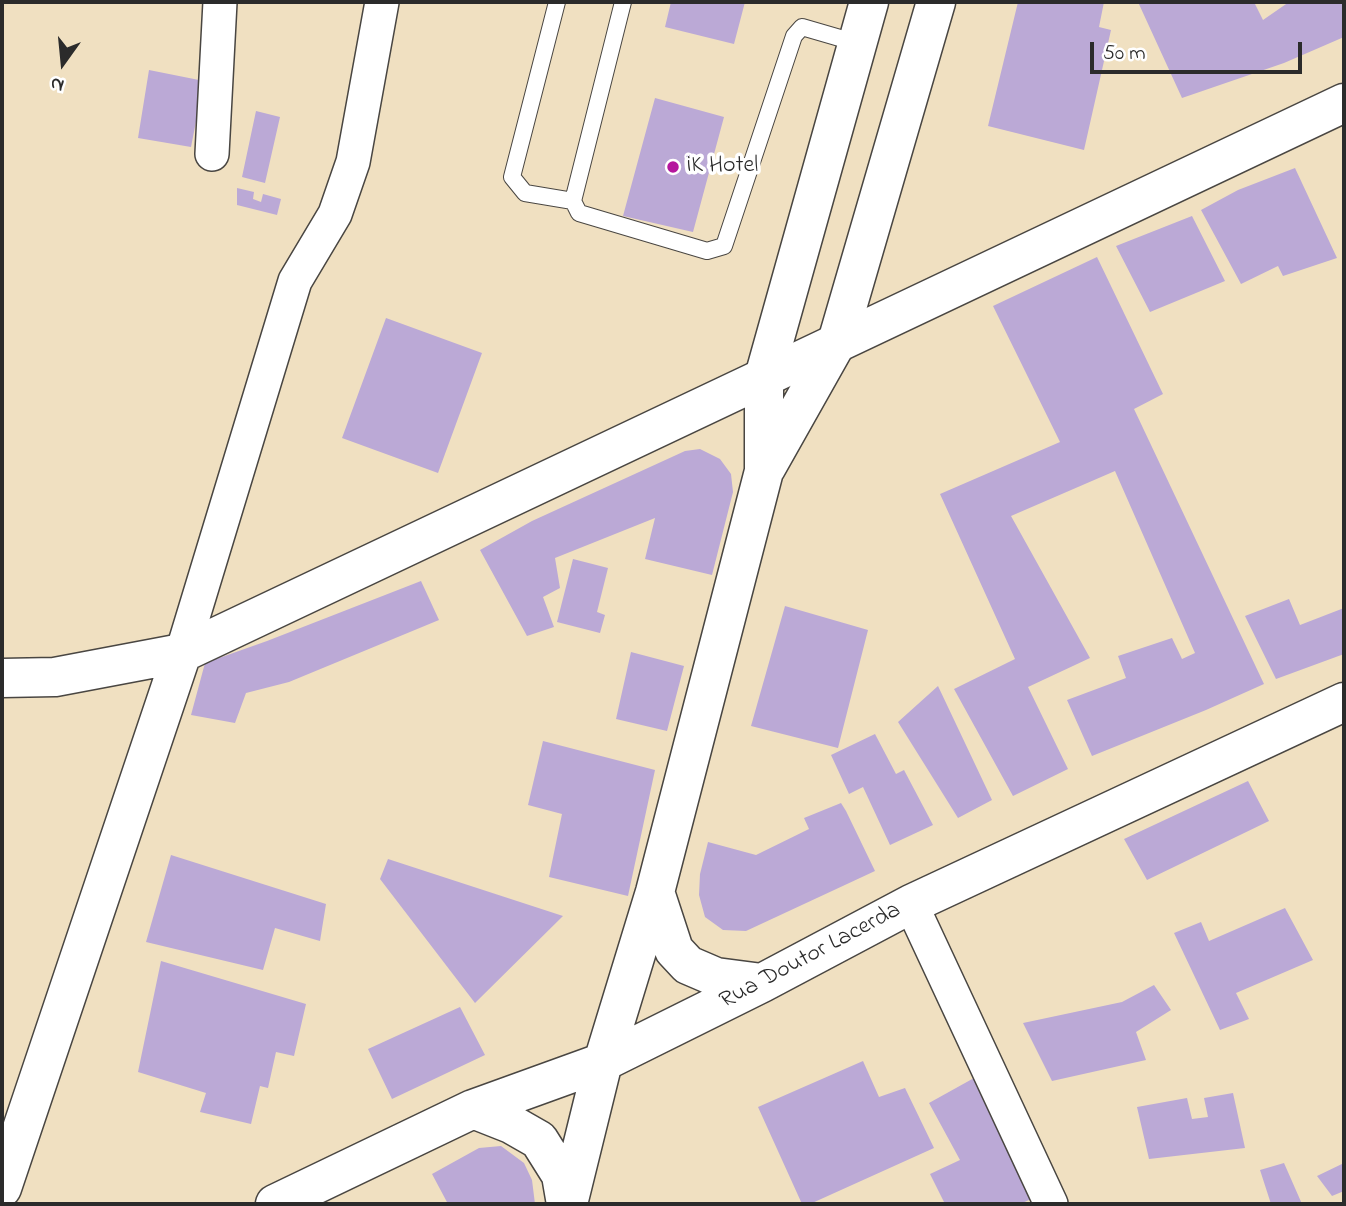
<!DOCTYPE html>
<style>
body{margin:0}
#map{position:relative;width:1346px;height:1206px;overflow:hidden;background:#f0e0c1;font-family:"Indie Flower",sans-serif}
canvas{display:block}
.frame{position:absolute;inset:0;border:4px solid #2b2b2b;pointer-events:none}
.north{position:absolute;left:28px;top:28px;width:70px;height:70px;-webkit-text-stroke:5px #fff;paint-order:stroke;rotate:195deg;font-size:19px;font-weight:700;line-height:28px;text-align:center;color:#2b2b2b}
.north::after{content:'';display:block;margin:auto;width:24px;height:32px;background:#2b2b2b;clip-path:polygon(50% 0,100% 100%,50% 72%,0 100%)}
.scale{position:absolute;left:1090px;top:42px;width:212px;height:32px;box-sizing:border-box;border:4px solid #2b2b2b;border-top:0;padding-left:9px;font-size:21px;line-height:24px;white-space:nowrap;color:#2b2b2b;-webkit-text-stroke:5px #fff;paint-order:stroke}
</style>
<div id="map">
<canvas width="1346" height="1206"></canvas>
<div class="frame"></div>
<div class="north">N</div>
<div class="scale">50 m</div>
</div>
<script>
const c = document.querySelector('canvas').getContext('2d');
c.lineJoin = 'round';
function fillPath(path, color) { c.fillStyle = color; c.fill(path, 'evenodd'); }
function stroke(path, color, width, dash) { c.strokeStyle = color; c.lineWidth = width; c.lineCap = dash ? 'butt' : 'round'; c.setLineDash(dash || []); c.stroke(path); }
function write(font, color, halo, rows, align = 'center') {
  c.font = font + ' "Indie Flower",sans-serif'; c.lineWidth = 7; c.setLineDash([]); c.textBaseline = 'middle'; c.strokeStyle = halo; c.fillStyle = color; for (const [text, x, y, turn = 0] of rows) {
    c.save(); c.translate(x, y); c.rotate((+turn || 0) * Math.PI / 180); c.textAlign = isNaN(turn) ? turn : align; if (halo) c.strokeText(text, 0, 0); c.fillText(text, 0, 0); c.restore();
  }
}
fillPath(new Path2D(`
 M671 2H745L734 44 665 27Z
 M1018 2H1104L1099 27 1111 30 1084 150 988 126Z
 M1138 2H1254L1263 20 1289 2H1344V37L1284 63 1182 98Z
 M149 70 204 81 191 147 138 138Z
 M655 98 724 117 693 232 623 216Z
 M256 111 280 117 265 183 242 177Z
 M1295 168 1337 258 1283 276 1278 266 1241 284 1201 210 1238 190Z
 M237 188 254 192 253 199 261 202 263 194 281 199 277 215 237 205Z
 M1192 216 1225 281 1150 312 1116 246Z
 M1097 257 1163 394 1134 409 1264 684 1206 710 1092 756 1067 700 1126 678 1118 656 1172 638 1182 659 1195 653 1115 471 1011 516 1090 658 1028 687 1068 769 1013 796 954 689 1015 659 940 494 1060 442 993 306Z
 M386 318 482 353 438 473 342 438Z
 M700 449 720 459 731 474 733 492 712 575 645 559 655 518 555 558 560 588 543 597 554 627 527 636 480 550 532 521 685 451Z
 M573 559 608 568 597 612 605 615 600 633 557 622Z
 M421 581 439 620 289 682 246 693 235 723 191 715 205 663 267 641Z
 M1289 599 1300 625 1344 608V654L1276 679 1245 616Z
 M785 606 868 630 838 748 751 726Z
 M631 652 684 666 667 731 616 719Z
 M938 686 992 800 958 818 898 722Z
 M875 734 896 774 904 770 933 825 890 845 863 787 849 794 831 755Z
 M543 741 655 770 628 896 549 877 562 814 528 805Z
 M1248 781 1269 821 1147 880 1124 839Z
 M841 803 846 811 875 871 746 931 723 930 705 917 699 895 700 874 708 842 756 855 809 829 804 818Z
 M171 855 326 904 320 941 275 928 263 970 146 942Z
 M388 859 563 916 475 1003 380 879Z
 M1285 908 1313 960 1236 993 1249 1019 1220 1030 1174 933 1201 922 1209 941Z
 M161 961 306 1004 294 1056 276 1052 268 1088 260 1086 251 1124 200 1112 206 1093 138 1072Z
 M1154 985 1171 1010 1136 1032 1146 1060 1052 1081 1023 1023 1122 1002Z
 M460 1007 485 1055 392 1099 368 1049Z
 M863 1061 879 1097 905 1088 934 1148 810 1204H802L758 1107Z
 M974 1078 1038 1196 1020 1204H945L930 1174 960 1160 929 1103Z
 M1233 1093 1245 1148 1149 1159 1137 1107 1187 1098 1192 1119 1208 1117 1204 1098Z
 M501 1146 524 1163 532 1180 535 1204H448L432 1174 479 1148Z
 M1284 1163 1302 1204H1271L1260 1170Z
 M1344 1163V1191L1332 1196 1317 1176Z`), '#bba9d6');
const service = new Path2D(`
 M557 2 512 177 525 193 573 201
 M623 2 573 201 579 213 707 251 724 246 794 36 802 27 857 43`);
const minor = new Path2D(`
 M212 154 220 2
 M182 653 295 281 335 214 353 162 382 2
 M911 904 1051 1204`);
const tertiary = new Path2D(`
 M2 678 55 677 182 653 1344 103
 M2 1188 182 653`);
const secondary = new Path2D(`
 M766 468 837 342 936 2
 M655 892 674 950 688 965 716 977 762 983
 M473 1109 511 1124 539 1140 561 1175 566 1204
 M275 1204 473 1109 603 1062 762 983 911 904 1344 702
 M568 1204 603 1062 655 892 764 471V377L869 2`);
stroke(service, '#494642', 18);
stroke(minor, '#494642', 36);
stroke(tertiary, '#494642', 41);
stroke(secondary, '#494642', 41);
stroke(service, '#fff', 16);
stroke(minor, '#fff', 33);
stroke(tertiary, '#fff', 38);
stroke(secondary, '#fff', 38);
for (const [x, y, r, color] of [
 [673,167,7,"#b5179e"]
]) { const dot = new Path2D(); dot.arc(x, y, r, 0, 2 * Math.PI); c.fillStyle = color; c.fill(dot); stroke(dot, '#fff', 2.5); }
write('24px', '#2b2b2b', '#fff', [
 ["iK Hotel",687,167]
], 'left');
write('24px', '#2b2b2b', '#fff', [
 ["Rua Doutor Lacerda",811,957,-28]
]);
</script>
